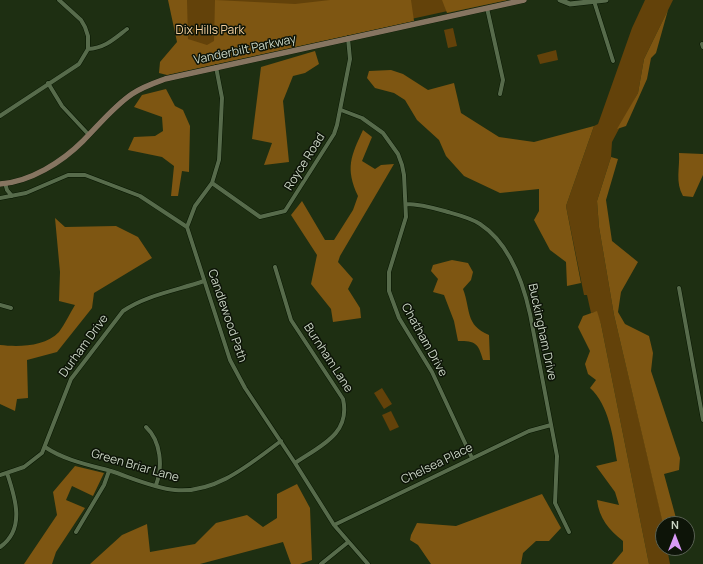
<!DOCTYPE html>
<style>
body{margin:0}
#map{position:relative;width:703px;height:564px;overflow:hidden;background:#1e2f12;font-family:Manrope,sans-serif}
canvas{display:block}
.north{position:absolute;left:655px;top:516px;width:40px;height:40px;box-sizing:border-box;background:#0d1408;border:1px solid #596153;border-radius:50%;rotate:0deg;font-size:11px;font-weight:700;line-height:16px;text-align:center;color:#cad5c4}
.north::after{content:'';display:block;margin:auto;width:14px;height:18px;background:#d99af7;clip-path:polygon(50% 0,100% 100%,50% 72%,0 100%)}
</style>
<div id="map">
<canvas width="703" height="564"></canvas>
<div class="north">N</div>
</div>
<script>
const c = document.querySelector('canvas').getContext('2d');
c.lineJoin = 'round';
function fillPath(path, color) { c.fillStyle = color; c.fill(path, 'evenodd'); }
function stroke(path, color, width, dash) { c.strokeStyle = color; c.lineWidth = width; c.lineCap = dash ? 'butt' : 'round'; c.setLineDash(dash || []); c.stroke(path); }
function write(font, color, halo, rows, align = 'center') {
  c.font = font + ' Manrope,sans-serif'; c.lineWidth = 3; c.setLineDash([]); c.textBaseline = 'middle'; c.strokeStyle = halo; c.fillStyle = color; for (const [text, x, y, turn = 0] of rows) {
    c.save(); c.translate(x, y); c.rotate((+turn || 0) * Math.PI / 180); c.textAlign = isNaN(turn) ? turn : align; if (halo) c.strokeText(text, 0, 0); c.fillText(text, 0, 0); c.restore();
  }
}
fillPath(new Path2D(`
 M171 0H498L169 72 182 49Z
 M645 0H673L644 59 638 93 612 142 611 157 597 201 599 227 614 315 663 522V548H667L670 564H649L601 324 596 312 591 313 587 295H584L566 206 594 126 598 124 632 28Z
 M453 28 457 46 448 48 444 30Z
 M556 50 558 60 540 64 537 55Z
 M382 388 392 404 384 409 374 393Z
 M391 411 399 427 390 431 382 415Z`), '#63420a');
fillPath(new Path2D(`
 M168 0H187L188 39 207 45 214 41 215 0 295 4 330 0H411L414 21 167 75 159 73 160 62 177 42Z
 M442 0H508L447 13Z
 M668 10 656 53 651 58 647 79 626 126 617 129 638 93 644 59Z
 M315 51 319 64 305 73 293 76 283 101 289 162 264 165 272 143 252 139 261 67Z
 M391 70 403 74 428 90 454 83 461 113 499 137 534 142 594 126 566 206 581 283 567 286 566 262 550 250 534 220 539 211V189L500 193 464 176 446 156 439 140 417 120 405 100 394 93 375 88 367 78 369 71Z
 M166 89 175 106 183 110 190 126 189 172 182 171 178 196H171L174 166 162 157 128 150 134 137 155 136 163 131 162 117 134 107 142 95Z
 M363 130 372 137 362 161 375 169 381 165 394 164 340 256 338 262 353 279 348 289 360 308 361 318 333 322 331 309 311 284 317 255 291 215 302 201 325 240H334L353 210 358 196C345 168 351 156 363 130Z
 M679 153 703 154V175L693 197 683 196C675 182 680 168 679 153Z
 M611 157 618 159 606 200 612 241 638 262 621 292 618 312 625 324 649 336 653 353 651 371 680 458 679 470 664 474 676 518 680 524H663L614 315 599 227 597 201Z
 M55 218 65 227 116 226 138 237 152 258 94 293 92 308 57 352 27 360 28 398 17 399 15 411 0 404V345C18 347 45 347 59 332 65 324 70 313 75 305L59 301 60 272Z
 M452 260 468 263 473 272 471 280 463 289C471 310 465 325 489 335L490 360H483C478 343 476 341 458 341L454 321 444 295 433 292 438 279 431 271 433 265Z
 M597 311 601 324 649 564H612L623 551V541C609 530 599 518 597 500L619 505 615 492 596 466 617 461C613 437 609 405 590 388L596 380 588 374 585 364 590 351 578 327 583 316Z
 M75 466 104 473 93 496 72 486 66 500 85 508 56 552 52 564H24L57 515 53 492Z
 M297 484 310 508 312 560 300 564H291L283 542 200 564H90L122 535 147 524 150 552 195 544 216 523 247 515 263 527 277 518V494Z
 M542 494 561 528 549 541H536L523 553 521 564H431L418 545 410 540 411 535 417 523 456 526Z`), '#7e5612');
const minor = new Path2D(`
 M594 1 613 61
 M487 8 503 80 500 94
 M702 44 703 47
 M88 49C105 48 114 39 127 29
 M48 83 62 106 89 135
 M341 110 362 118 383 133 398 154 402 165 404 175 406 217 389 272V291L399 318 432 372 472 458
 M0 116 79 64 88 49V36L85 27 81 20 59 0
 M5 183 7 190 12 196
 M212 183 260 217 285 211 334 134 337 125 350 59 348 38
 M0 198 26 193 68 175H85L140 196 187 227 230 360 245 388 295 463 334 525 368 564
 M406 204C421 204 434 208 448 212 459 215 471 218 480 224 509 243 523 282 530 314L557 456 555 503 569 532
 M187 227 195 206 212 183 219 160 222 98 216 67
 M275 267 291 320 343 399C351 434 320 446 295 463
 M679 288 703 420
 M0 305 11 308
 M146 427C161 441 163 467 156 485
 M45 447C64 460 89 465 111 471 132 478 154 488 175 490 216 494 251 463 281 441
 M0 475 24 467 42 453 71 379 123 311C146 295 178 290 204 281
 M334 525 529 431 551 425
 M76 532 104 485 109 471
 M0 547C26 529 15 497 7 473
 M321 564 347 543`);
const tertiary = new Path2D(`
 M560 0 570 4 606 0`);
const secondary = new Path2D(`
 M0 184C30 182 62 162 83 141 99 125 113 107 132 94 142 87 154 83 165 79L524 0`);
stroke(minor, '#071600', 5);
stroke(tertiary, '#071600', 6);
stroke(secondary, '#071600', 6);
stroke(minor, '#576b4b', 4);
stroke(tertiary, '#576b4b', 5);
stroke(secondary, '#867561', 5.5);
write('12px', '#f5d0a0', '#0d1408', [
 ["Dix Hills Park",210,31]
]);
write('12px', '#cad5c4', '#0d1408', [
 ["Vanderbilt Parkway",245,50,-12],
 ["Royce Road",305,162,-58],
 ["Candlewood Path",227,316,71],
 ["Buckingham Drive",542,332,78],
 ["Chatham Drive",424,340,61],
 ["Durham Drive",84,346,-54],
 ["Burnham Lane",328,358,57],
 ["Chelsea Place",437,464,-26],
 ["Green Briar Lane",135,466,16]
]);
</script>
